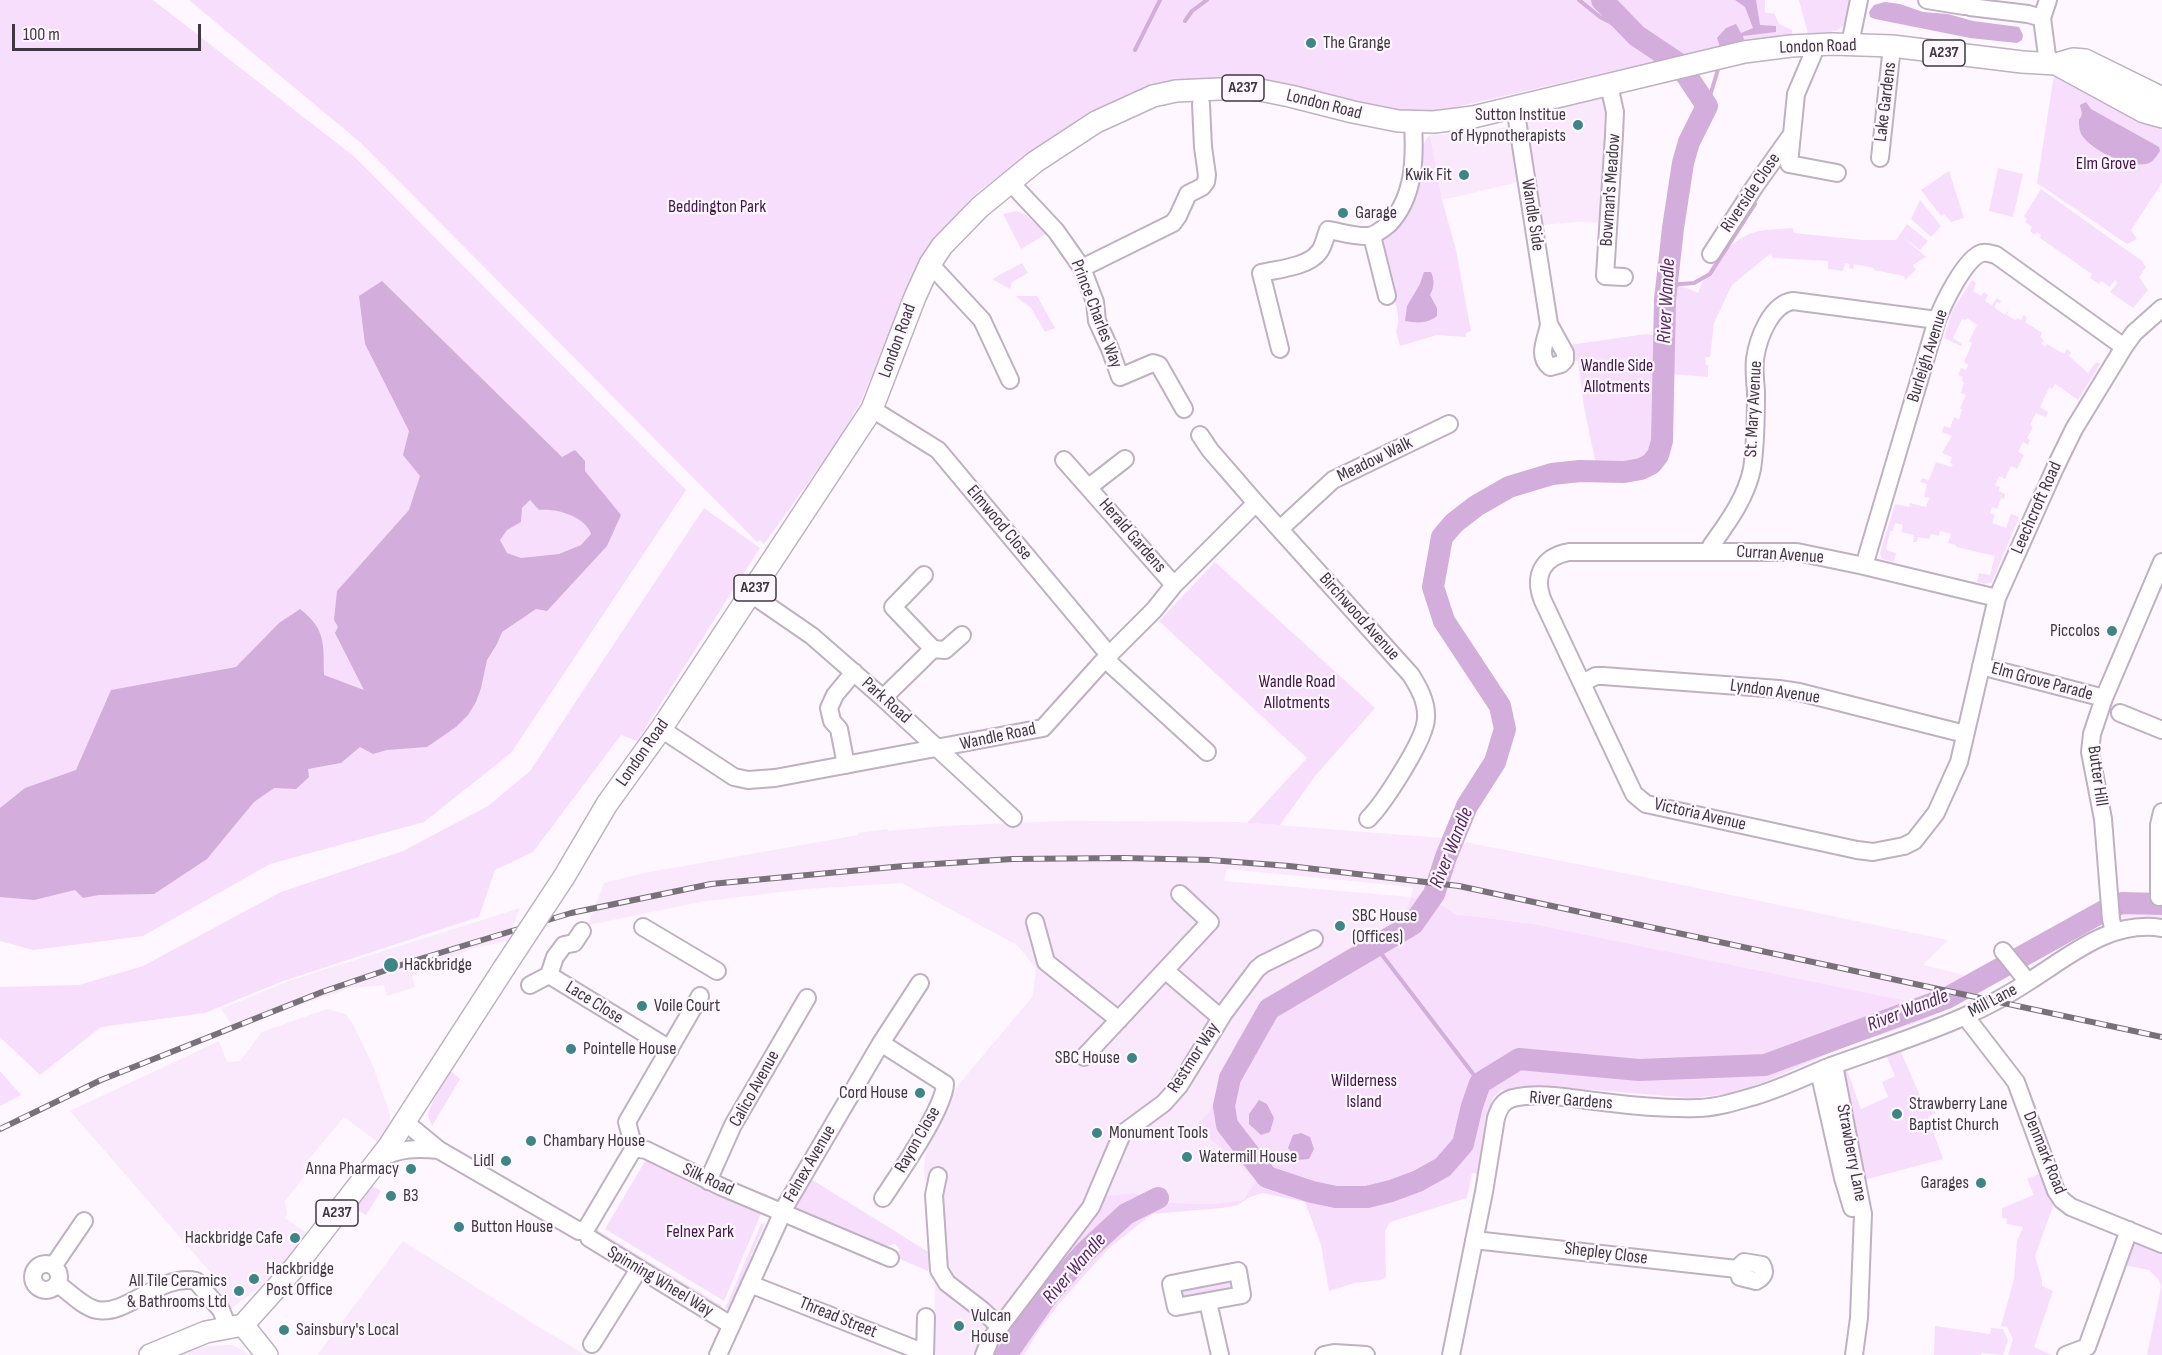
<!DOCTYPE html>
<style>
body{margin:0}
#map{position:relative;width:2162px;height:1355px;overflow:hidden;background:#fef7ff;font-family:"Sofia Sans Condensed",sans-serif}
canvas{display:block}
.scale{position:absolute;left:12px;top:24px;width:189px;height:27px;box-sizing:border-box;border:3px solid #3f3840;border-top:0;padding-left:8px;font-size:18px;line-height:21px;white-space:nowrap;color:#3f3840;-webkit-text-stroke:4px #fef7ff;paint-order:stroke}
</style>
<div id="map">
<canvas width="2162" height="1355"></canvas>
<div class="scale">100 m</div>
</div>
<script>
const c = document.querySelector('canvas').getContext('2d');
c.lineJoin = 'round';
function fillPath(path, color) { c.fillStyle = color; c.fill(path, 'evenodd'); }
function stroke(path, color, width, dash) { c.strokeStyle = color; c.lineWidth = width; c.lineCap = dash ? 'butt' : 'round'; c.setLineDash(dash || []); c.stroke(path); }
function write(font, color, halo, rows, align = 'center') {
  c.font = font + ' "Sofia Sans Condensed",sans-serif'; c.lineWidth = 4.5; c.setLineDash([]); c.textBaseline = 'middle'; c.strokeStyle = halo; c.fillStyle = color; for (const [text, x, y, turn = 0] of rows) {
    c.save(); c.translate(x, y); c.rotate((+turn || 0) * Math.PI / 180); c.textAlign = isNaN(turn) ? turn : align; if (halo) c.strokeText(text, 0, 0); c.fillText(text, 0, 0); c.restore();
  }
}
fillPath(new Path2D(`
 M1606 96 1608 112 1604 223 1577 222 1541 225 1524 117 1552 109Z
 M1510 126 1519 182 1442 200 1430 135 1480 133Z
 M1066 821 1238 822 1443 838 1639 876 1948 940 1923 965 1964 975 1946 1009 1534 924 1455 914 1440 905 1411 897 1404 916 1383 941 1268 999 1237 1040 1202 1132 1256 1180 1244 1200 1214 1204 1170 1203 1133 1193 984 1355H934L935 1277 924 1169 929 1120 1033 996 1036 968 1017 945 902 883 807 889 706 901 588 925 604 883 644 873 858 835V833L887 829 888 831 943 826ZM1227 869 1413 887 1411 897 1224 881Z
 M520 908 507 941 473 948 412 976 415 987 387 996 384 985 351 988 233 1027 221 1009 289 981Z
 M2127 908 2162 909V923L2120 918 2119 911Z
 M327 1009 346 1014 354 1026 373 1066 390 1114V1124L379 1143 344 1117 303 1166 309 1171 285 1201 287 1214 285 1218 311 1236 259 1287 231 1309 205 1286 211 1273 70 1111 219 1041 227 1062 240 1061 262 1032Z
 M403 1241 534 1324 586 1355H317Z
 M233 1345 251 1355H183L205 1346Z`), '#fae8fd');
fillPath(new Path2D(`
 M0 0H153L356 158 686 490 511 753 424 822 270 864 143 936 33 950 0 941Z
 M189 0H1765V13H1774L1779 24 1792 30 1793 36 1621 69 1439 111 1399 110 1322 98 1283 87 1114 104 1046 141 979 191 969 201 915 272 861 401 838 441 764 544 760 540 757 542 361 143Z
 M1799 0H1855C1847 31 1838 34 1808 34Z
 M2054 75 2078 88 2162 123V183L2131 230 2137 239 2127 244 2037 183Z
 M1430 135 1442 200 1456 250 1471 331 1466 333V337L1437 335 1400 346 1396 331C1402 317 1395 305 1392 292L1395 286 1389 263 1383 258 1381 239 1417 174H1421C1421 160 1419 146 1430 135Z
 M1998 168 2023 174 2013 217 1989 211Z
 M1949 171 1964 218 1951 222 1944 214 1941 216 1921 190Z
 M2041 189 2142 261 2146 267 2139 277 2148 290 2133 308 2110 292 2117 283 2115 280 2110 287 2101 281 2099 284 2090 278 2092 274 2040 238 2041 235 2037 232 2035 235 2030 231 2032 227 2025 222 2027 219 2024 216Z
 M1920 200 1941 226 1931 237 1911 219Z
 M1017 211 1026 215 1046 234 1021 249 1003 214Z
 M1907 224 1928 241 1920 250 1903 237 1926 257 1913 265 1916 270 1905 280 1904 276 1874 270V268L1854 264 1853 269 1849 268 1850 264 1845 263 1843 271 1828 269V261L1773 258 1771 253 1732 285 1714 323 1710 357H1705L1706 365H1708V377L1670 374 1675 283 1698 293C1707 266 1734 233 1765 230 1772 229 1784 229 1793 228L1794 233 1863 240H1896Z
 M1022 263 1028 273 1012 282 1010 289 992 279Z
 M1972 280 1976 283 1973 291 1981 296 1984 292 1988 295 1985 301 1992 305 1997 298 2001 301 2000 303 1997 302 1994 307 2005 315 2009 310 2007 315 2015 320 2017 318 2021 320 2024 315 2027 318 2025 322 2042 333 2040 337 2044 340 2041 344 2045 347 2047 344 2064 354 2067 349 2071 352 2069 356 2088 373 2096 362 2100 364 2078 400 2055 384 2052 389 2049 388 2040 407 2048 412 2046 417 2036 413 2030 425 2033 427 2027 438 2030 440 2028 445 2023 442 2018 452 2024 455 2017 469 2011 466 2005 479 1999 476 1995 485 2000 487 1999 491 2005 494 2004 499 2001 498 1997 509 1992 507 1990 513 1995 515 1992 523 2006 528 2011 514 2019 517 1992 582 1985 584 1977 582 1979 573 1990 575 1995 556 1956 547V545L1948 543 1951 534 1940 531 1939 536 1931 534 1929 539 1918 537 1917 542H1913L1914 535 1901 532 1903 525 1895 523 1893 531H1890L1886 550 1896 553 1894 562 1882 559 1880 553 1895 504 1909 507 1910 503 1926 507 1929 498 1924 497 1927 484 1920 482 1922 478 1929 480 1936 462 1951 467 1953 464 1950 463 1952 457 1942 453 1952 436 1942 432 1944 426 1950 428 1954 417 1959 419 1962 410 1960 408 1966 395 1961 393 1964 382 1962 381 1963 377 1958 375 1961 368 1966 370 1968 365 1964 362 1972 343 1969 341 1977 325 1967 318 1965 320 1962 319 1953 338 1962 344 1961 346 1944 338 1952 311Z
 M1015 296H1037L1055 328 1045 332 1031 308Z
 M1646 334 1654 335 1652 446C1646 472 1618 465 1596 465L1584 407 1578 361 1572 360 1569 345Z
 M704 508 760 548 637 741 621 735 533 852 495 870 479 917 283 981 205 1013 101 1027 40 1075 0 1037V987L79 985 143 966 281 892 403 851 488 806 530 771Z
 M1215 562 1375 708 1315 776 1280 825 1247 823 1307 758 1159 621Z
 M1411 897 1441 905 1455 914 1534 924 1946 1009 1921 1021 1839 1049 1765 1082 1728 1094 1692 1098 1545 1086 1501 1090 1493 1098 1486 1123 1481 1174 1472 1173 1467 1198 1390 1222 1385 1231 1386 1277 1380 1280 1355 1283 1329 1291 1321 1245 1305 1202 1263 1193 1250 1197 1238 1205 1222 1208 1152 1214 1108 1249 1058 1305 1039 1330 1024 1355H984L1097 1197 1133 1193 1170 1203 1214 1204 1244 1200 1256 1180 1202 1132 1198 1123 1209 1113 1237 1040 1268 999 1383 941 1404 916Z
 M1901 1052 1923 1103 1936 1113 1928 1117 1943 1159 1860 1181 1838 1074 1847 1070 1861 1109 1888 1097 1882 1082 1895 1076 1887 1057Z
 M449 1070 460 1079 432 1126 428 1116 429 1110Z
 M0 1071 21 1095 0 1106Z
 M648 1156 763 1209 724 1301 605 1229Z
 M2046 1171 2055 1201 2035 1256 2042 1280V1286L2053 1291 2034 1347 2052 1355H2008L2013 1339 2007 1327 2001 1326 2014 1279 2017 1241 2023 1227 2006 1224 2007 1219 2002 1218V1208L2034 1195 2027 1179Z
 M811 1179 930 1253 928 1271 893 1256 900 1250 895 1244 886 1246 792 1208Z
 M372 1186 381 1191 366 1215 355 1209Z
 M765 1223 730 1308 725 1309 761 1224Z
 M597 1226 599 1231 722 1306 719 1311 592 1235Z
 M2130 1233 2162 1247V1355H2147L2159 1298 2161 1286 2159 1280 2149 1270 2119 1264Z
 M1233 1279 1235 1290 1183 1301 1177 1290Z
 M1935 1326 1990 1334 1991 1328 2003 1329 2008 1340 2003 1355 1982 1353 1981 1355H1934Z`), '#f8defd');
fillPath(new Path2D(`
 M1735 0H1756L1760 25 1776 26V32L1743 36 1744 40 1720 47 1717 38 1726 28 1736 24 1741 33 1753 28 1745 7Z
 M1885 2 1900 4 1923 12 1948 14 1973 21 2019 27 2023 35 2022 40 2017 43 1970 38 1875 19 1870 17 1869 12 1874 5Z
 M2086 102 2091 109 2159 147 2160 151C2157 155 2155 159 2151 162 2134 172 2090 150 2081 134 2079 129 2079 124 2079 120 2084 113 2081 112 2080 105Z
 M1424 272H1431C1435 280 1434 287 1430 295L1437 308V316C1427 324 1417 323 1405 321L1407 306 1420 284Z
 M382 281 562 457 575 450 585 461V471L621 515 607 546 547 611 536 609 502 632 497 644 487 660 481 688 476 702 468 715 456 727 427 747 387 750 373 754 360 747 341 763 308 769 309 777 296 789 274 788 254 802 207 859 154 894 99 895 83 898 75 890 34 900 0 897V808L25 788 76 770 111 690 236 667 279 623 300 609C327 630 323 645 324 675L364 690 335 633 338 627 334 620 337 591 409 510 420 476 403 455 409 431 365 344 359 296ZM530 500 539 510C556 508 585 516 591 534L581 545 559 554 521 558 507 553 500 540 507 530 521 522 522 508Z
 M1259 1100 1267 1104 1274 1118 1270 1132 1261 1135 1249 1124V1114Z
 M1301 1133 1310 1137 1314 1149 1309 1159 1297 1160 1288 1148 1293 1135Z`), '#d3addb');
stroke(new Path2D(`
 M1579 0 1600 17 1637 36
 M1185 21 1192 11 1207 0
 M1135 50 1160 0
 M1707 106 1719 66
 M1668 285 1694 283 1710 274 1755 204
 M1376 947 1480 1083`), '#d3addb', 4);
stroke(new Path2D(`
 M1602 0 1637 36 1679 64 1707 106 1689 142 1683 163 1673 228 1665 300 1662 441 1658 455 1651 464 1641 469 1624 472 1580 471 1552 474 1509 487 1476 506 1454 523 1442 537 1433 587 1444 621 1500 706 1505 729 1495 762 1467 806 1446 857 1434 894 1413 924 1269 1009 1230 1078 1224 1106 1227 1125 1267 1177 1312 1192 1336 1197H1367L1391 1191 1418 1181 1443 1167 1463 1144 1472 1106 1480 1083 1519 1059 1639 1070 1765 1065 1947 998 2109 908 2122 903 2162 904
 M1006 1355 1047 1296 1085 1252 1126 1214 1158 1198`), '#d3addb', 22);
const minor = new Path2D(`
 M1927 0 1964 6
 M2048 0 2042 18 2048 63
 M1970 7 2028 14 2042 18
 M1814 44 1813 54 1796 94 1789 164 1837 173
 M1850 44 1859 0
 M1609 85 1615 112 1614 135 1605 276 1624 277
 M1515 107 1549 324C1547 339 1536 355 1550 367L1561 364 1565 360V353L1549 324
 M1880 158 1892 46
 M1010 182 1056 231 1082 268 1095 302 1097 321 1110 349 1120 377 1153 363 1159 365 1184 409
 M1372 236 1387 296
 M1711 254 1755 186 1792 134
 M930 264 982 320 1010 380
 M1082 268 1173 223 1178 216 1188 194 1202 187 1206 182 1207 175 1203 147 1201 104
 M1280 349 1261 273C1278 269 1308 267 1319 252 1324 246 1325 237 1328 230 1341 232 1355 237 1369 236 1376 235 1384 228 1389 224 1415 197 1415 157 1413 122
 M872 409 938 450 1110 656
 M1200 435 1210 450 1256 503 1411 675C1419 688 1427 702 1426 718 1426 739 1383 804 1368 819
 M1064 460 1174 585
 M1089 487 1125 459
 M1280 529 1333 480 1449 424
 M1711 552V546C1728 522 1746 498 1752 469 1756 443 1756 417 1756 391 1755 381 1754 369 1755 359 1758 338 1771 304 1793 301L1937 320
 M1864 566 1937 320C1943 304 1965 258 1982 253 1987 252 1992 254 1996 255L2124 347
 M924 575 893 607 933 649 945 650 962 635
 M751 594 812 636 883 698 1013 818
 M1997 598 1864 566 1797 552H1569C1542 557 1533 576 1543 601L1634 794 1646 804 1857 850 1873 852 1904 846 1914 841 1936 813 1959 762 1997 598 2055 468 2074 429 2124 347 2134 333 2162 308
 M1105 659 1207 752
 M1981 666 2104 698
 M1582 683 1596 676H1603L1779 689 1799 692 1965 734
 M883 698 933 649
 M2120 713 2162 730
 M661 729 734 777 748 780 775 778 1043 728 1105 659 1154 610 1174 585 1256 503
 M846 765 839 729 832 721 829 708 835 695 854 672
 M2159 897V825L2162 812
 M1035 922 1046 962 1119 1020
 M643 927 717 971
 M582 931 574 943 564 945 555 957 549 975 670 1049
 M2114 932 2111 919 2103 819 2090 752 2092 734 2104 698 2162 562
 M2003 951 2028 982
 M1166 971 1221 1018
 M530 985 549 975
 M1965 1016 2016 1082 2056 1191 2062 1200 2071 1207 2162 1244
 M881 1043 945 1084C944 1109 899 1174 883 1198
 M1084 1057 1210 922 1180 894
 M1834 1065 1863 1214 1859 1318 1854 1355
 M1819 1071 1843 1178 1852 1208
 M405 1122 439 1150 579 1231 586 1229 634 1148 627 1122 700 996
 M634 1148 646 1150 722 1187 890 1258
 M379 1159C399 1148 417 1148 439 1150
 M938 1176 934 1195 939 1270 947 1283 982 1310 1000 1327
 M708 1181 733 1125 807 998
 M589 1238 731 1325
 M1474 1240 1737 1269
 M1744 1262 1762 1265C1766 1272 1764 1277 1756 1281L1740 1277 1737 1269Z
 M33 1277a13 13 0 1 1 26 0a13 13 0 1 1-26 0Z
 M54 1265 84 1221
 M1238 1271 1242 1295 1176 1307 1171 1284Z
 M58 1284C69 1292 83 1307 97 1310 127 1316 161 1273 196 1281L221 1310 228 1327
 M750 1284 925 1353
 M1208 1302 1220 1355
 M592 1344 639 1269
 M718 1355 786 1205 881 1043 920 983
 M925 1355 926 1317
 M984 1355 990 1340 1091 1207 1122 1134 1164 1103 1179 1086 1224 1013 1257 969 1263 964 1314 939
 M1324 1355 1334 1353 1366 1355
 M1451 1355 1484 1192 1496 1118C1499 1109 1502 1101 1513 1098 1542 1091 1574 1099 1603 1102 1634 1106 1666 1109 1698 1108 1717 1108 1737 1101 1755 1096 1782 1088 1806 1076 1831 1066 1875 1050 1920 1036 1963 1017 1986 1007 2010 994 2031 980 2072 954 2111 920 2162 928
 M2066 1355 2087 1347 2129 1230`);
const major = new Path2D(`
 M2056 64 2144 112 2162 117
 M564 877 607 804 661 729 872 409 915 297 930 264 942 246 980 207 1035 162 1096 122 1153 96 1176 91 1242 88 1260 90 1290 96 1353 112 1398 121 1434 122 1473 117 1744 52 1791 46 1832 44 1892 46 2022 62 2056 64 2073 59 2085 60 2162 98
 M243 1325 267 1355
 M150 1355 206 1332 243 1325 295 1267 389 1146 504 968`);
stroke(minor, '#c0b0c3', 20);
stroke(major, '#c0b0c3', 24);
stroke(minor, '#fff', 16);
stroke(major, '#fff', 21);
const rail = new Path2D(`
 M0 1129 101 1080 322 992 410 962 571 913 711 884 904 866 1012 859 1124 858 1210 860 1289 866 1459 886 2162 1037`);
stroke(rail, '#787179', 6);
stroke(rail, '#fef7ff', 4, [11]);
const majorBridge = new Path2D(`
 M504 968 564 877`);
stroke(majorBridge, '#c0b0c3', 24, []);
stroke(majorBridge, '#fff', 21);
for (const [x, y, r, color] of [
 [1311,43,6,"#3d8587"],
 [1578,125,6,"#3d8587"],
 [1464,175,6,"#3d8587"],
 [1343,213,6,"#3d8587"],
 [2112,631,6,"#3d8587"],
 [1340,926,6,"#3d8587"],
 [391,965,8,"#3d8587"],
 [642,1006,6,"#3d8587"],
 [571,1049,6,"#3d8587"],
 [1132,1058,6,"#3d8587"],
 [920,1093,6,"#3d8587"],
 [1897,1114,6,"#3d8587"],
 [1097,1133,6,"#3d8587"],
 [531,1141,6,"#3d8587"],
 [1187,1157,6,"#3d8587"],
 [506,1161,6,"#3d8587"],
 [411,1169,6,"#3d8587"],
 [1981,1183,6,"#3d8587"],
 [391,1196,6,"#3d8587"],
 [459,1227,6,"#3d8587"],
 [295,1238,6,"#3d8587"],
 [254,1279,6,"#3d8587"],
 [239,1291,6,"#3d8587"],
 [959,1326,6,"#3d8587"],
 [284,1330,6,"#3d8587"]
]) { const dot = new Path2D(); dot.arc(x, y, r, 0, 2 * Math.PI); c.fillStyle = color; c.fill(dot); stroke(dot, '#fef7ff', 2); }
for (const [x, y, w] of [
 [1944,53,42],
 [1243,88,42],
 [755,588,42],
 [337,1213,42]
]) { const box = new Path2D(); box.roundRect(x - w / 2, y - 13, w, 26, 4.5); c.fillStyle = '#fef7ff'; c.fill(box); stroke(box, '#3f3840', 1.5); }
write('bold 16px', '#3f3840', null, [
 ["A237",1944,53],
 ["A237",1243,88],
 ["A237",755,588],
 ["A237",337,1213]
]);
write('18px', '#3f3840', '#fef7ff', [
 ["The Grange",1323,43],
 ["Sutton Institue",1566,115,"right"],
 ["of Hypnotherapists",1566,136,"right"],
 ["Kwik Fit",1452,175,"right"],
 ["Garage",1355,213],
 ["Piccolos",2100,631,"right"],
 ["SBC House",1352,916],
 ["(Offices)",1352,937],
 ["Hackbridge",404,965],
 ["Voile Court",654,1006],
 ["Pointelle House",583,1049],
 ["SBC House",1120,1058,"right"],
 ["Cord House",908,1093,"right"],
 ["Strawberry Lane",1909,1104],
 ["Baptist Church",1909,1125],
 ["Monument Tools",1109,1133],
 ["Chambary House",543,1141],
 ["Watermill House",1199,1157],
 ["Lidl",494,1161,"right"],
 ["Anna Pharmacy",399,1169,"right"],
 ["Garages",1969,1183,"right"],
 ["B3",403,1196],
 ["Button House",471,1227],
 ["Hackbridge Cafe",283,1238,"right"],
 ["Hackbridge",266,1269],
 ["Post Office",266,1290],
 ["All Tile Ceramics",227,1281,"right"],
 ["& Bathrooms Ltd",227,1302,"right"],
 ["Vulcan",971,1316],
 ["House",971,1337],
 ["Sainsbury's Local",296,1330]
], 'left');
write('18px', '#3f3840', '#fef7ff', [
 ["London Road",1818,47,-2],
 ["Lake Gardens",1886,102,-83],
 ["London Road",1324,105,14],
 ["Bowman's Meadow",1611,190,-86],
 ["Riverside Close",1751,193,-56],
 ["Wandle Side",1532,215,81],
 ["Prince Charles Way",1096,314,69],
 ["London Road",898,341,-70],
 ["Burleigh Avenue",1928,356,-72],
 ["St. Mary Avenue",1754,409,-87],
 ["Meadow Walk",1375,460,-26],
 ["Leechcroft Road",2037,508,-66],
 ["Elmwood Close",999,523,50],
 ["Herald Gardens",1132,536,49],
 ["Curran Avenue",1780,555,4],
 ["Birchwood Avenue",1359,617,48],
 ["Elm Grove Parade",2042,682,15],
 ["Lyndon Avenue",1775,692,8],
 ["Park Road",886,701,42],
 ["Wandle Road",998,737,-12],
 ["London Road",643,753,-55],
 ["Butter Hill",2097,776,82],
 ["Victoria Avenue",1700,815,13],
 ["Mill Lane",1993,1001,-28],
 ["Lace Close",594,1003,32],
 ["Restmor Way",1194,1058,-57],
 ["Calico Avenue",755,1089,-61],
 ["River Gardens",1571,1101,4],
 ["Rayon Close",918,1140,-60],
 ["Strawberry Lane",1851,1153,79],
 ["Denmark Road",2044,1153,68],
 ["Felnex Avenue",810,1164,-60],
 ["Silk Road",708,1180,25],
 ["Shepley Close",1606,1254,7],
 ["Spinning Wheel Way",660,1282,31],
 ["Thread Street",838,1318,22]
]);
write('18px', '#42144b', '#fef7ff', [
 ["Elm Grove",2106,164],
 ["Beddington Park",717,207],
 ["Wandle Side",1617,366],
 ["Allotments",1617,387],
 ["Wandle Road",1297,682],
 ["Allotments",1297,703],
 ["Wilderness",1364,1081],
 ["Island",1364,1102],
 ["Felnex Park",700,1232]
]);
write('italic 20px', '#572861', '#fef7ff', [
 ["River Wandle",1667,301,-87],
 ["River Wandle",1452,848,-68],
 ["River Wandle",1908,1011,-21],
 ["River Wandle",1075,1269,-49]
]);
</script>
